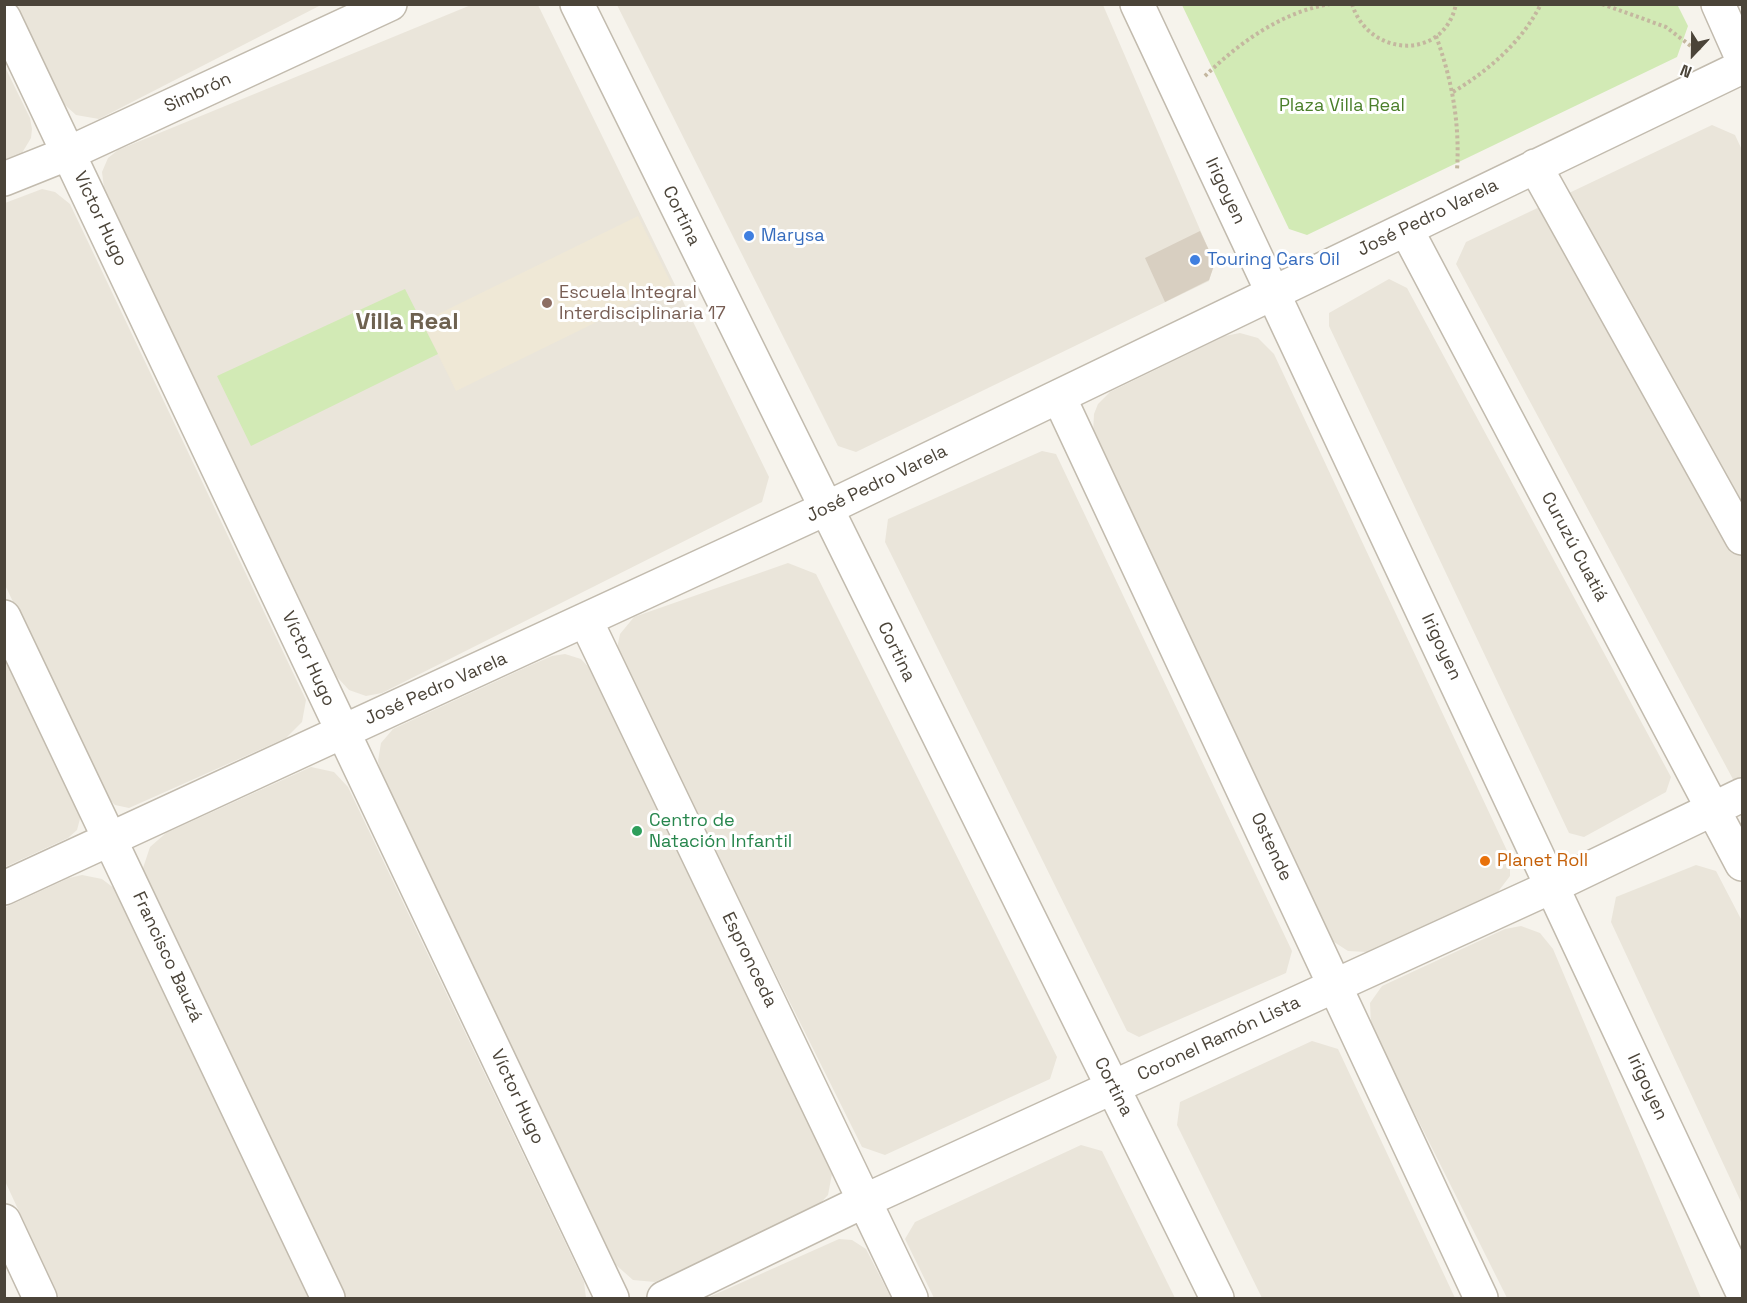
<!DOCTYPE html>
<meta charset="utf-8">
<style>
body{margin:0}
#map{position:relative;width:1747px;height:1303px;overflow:hidden;background:#f6f3ec;font-family:"Space Grotesk",sans-serif}
canvas{display:block}
.frame{position:absolute;inset:0;border:6px solid #4b4439;pointer-events:none}
.north{position:absolute;left:1663px;top:24px;width:60px;height:60px;-webkit-text-stroke:4px #fff;paint-order:stroke;rotate:202deg;font-size:16px;font-weight:700;line-height:24px;text-align:center;color:#4b4439}
.north::after{content:'';display:block;margin:auto;width:21px;height:27px;background:#4b4439;clip-path:polygon(50% 0,100% 100%,50% 72%,0 100%)}
</style>
<div id="map">
<canvas width="1747" height="1303"></canvas>
<div class="frame"></div>
<div class="north">N</div>
</div>
<script>
const c = document.querySelector('canvas').getContext('2d');
c.lineJoin = 'round';
function fillPath(path, color) { c.fillStyle = color; c.fill(path, 'evenodd'); }
function stroke(path, color, width, dash) { c.strokeStyle = color; c.lineWidth = width; c.lineCap = dash ? 'butt' : 'round'; c.setLineDash(dash || []); c.stroke(path); }
function write(font, color, halo, rows, align = 'center') {
  c.font = font + ' "Space Grotesk",sans-serif'; c.lineWidth = 6; c.setLineDash([]); c.textBaseline = 'middle'; c.strokeStyle = halo; c.fillStyle = color; for (const [text, x, y, turn = 0] of rows) {
    c.save(); c.translate(x, y); c.rotate((+turn || 0) * Math.PI / 180); c.textAlign = isNaN(turn) ? turn : align; if (halo) c.strokeText(text, 0, 0); c.fillText(text, 0, 0); c.restore();
  }
}
fillPath(new Path2D(`
 M16 5H321L99 119 76 115 65 105Z
 M471 5H538L769 477 762 502 382 693 366 696 349 690 337 677 104 188 102 172 108 158 118 150Z
 M617 5H1103L1214 262 1209 281 856 452 838 446Z
 M4 65 30 118 32 129 31 138 22 153 4 163Z
 M1712 125 1735 135 1742 150V796L1456 264 1466 242Z
 M42 189 55 192 70 204 306 700 302 722 286 738 129 808 115 805 105 795 5 585V203Z
 M1389 279 1407 288 1671 777 1666 792 1584 837 1569 833 1329 326V313Z
 M1240 333 1258 338 1274 354 1510 857V876L1497 893 1367 952 1348 951 1331 940 1093 434 1094 414 1098 404 1110 392 1225 336Z
 M1042 451 1056 454 1292 951 1286 973 1139 1037 1127 1031 885 542 888 519Z
 M788 563 816 574 1057 1057 1050 1079 885 1155 862 1147 616 653 620 634 634 617Z
 M4 649 81 815 77 830 68 838 5 867Z
 M565 654 581 659 594 673 832 1174 828 1195 815 1209 655 1282 633 1280 616 1265 381 773 378 761 381 743 393 729 529 666 552 656Z
 M311 767 334 772 348 787 584 1282 586 1298H344L145 878 143 868 150 847 166 833Z
 M1696 865 1716 871 1742 921V1204L1611 922 1616 897Z
 M82 875 102 879 119 892 313 1298H59L5 1181 4 908 69 878Z
 M1521 926 1540 933 1553 949 1701 1298H1507L1371 1026 1370 1003 1382 986 1505 929Z
 M1312 1041 1338 1049 1455 1298H1262L1177 1125 1180 1102Z
 M1081 1145 1102 1151 1175 1298H934L905 1239 915 1222Z
 M839 1239 852 1240 866 1249 891 1298H707Z`), '#eae5da');
fillPath(new Path2D(`
 M638 216 672 285 456 391 422 322Z`), '#efe8d6');
fillPath(new Path2D(`
 M1677 4 1688 26 1677 57 1307 235 1289 229 1182 5Z
 M405 289 438 354 251 446 217 376Z`), '#d2eab5');
fillPath(new Path2D(`
 M1200 231 1215 263 1209 280 1165 302 1145 258Z`), '#d8cfc1');
const minor = new Path2D(`
 M577 4 1217 1298
 M1137 4 1742 1291
 M1718 4 1742 58
 M4 18 612 1298
 M1535 166 1742 538
 M4 179 69 153 390 4
 M1406 229 1742 864
 M1059 397 1481 1298
 M4 617 328 1298
 M586 621 911 1298
 M4 888 825 509 1742 67
 M4 1221 40 1298
 M664 1298 864 1201 1553 886 1742 795`);
stroke(minor, '#c2bbae', 36);
stroke(new Path2D(`
 M1352 4C1368 57 1444 62 1456 4
 M1602 4 1666 27 1696 50 1703 46
 M1436 36C1452 80 1460 123 1457 170
 M1205 76C1240 42 1282 12 1330 4
 M1453 92C1489 70 1521 43 1541 4`), '#c4b79f', 4, [3, 3]);
stroke(minor, '#fff', 33);
for (const [x, y, r, color] of [
 [749,236,6,"#3f7fe0"],
 [1195,260,6,"#3f7fe0"],
 [547,303,6,"#8d6e63"],
 [637,831,6,"#2e9e5b"],
 [1485,861,6,"#e8710a"]
]) { const dot = new Path2D(); dot.arc(x, y, r, 0, 2 * Math.PI); c.fillStyle = color; c.fill(dot); stroke(dot, '#fff', 2); }
write('18px', '#4b4439', '#fff', [
 ["Simbrón",198,93,-25],
 ["Irigoyen",1225,191,65],
 ["Cortina",681,216,64],
 ["José Pedro Varela",1428,218,-26],
 ["Víctor Hugo",100,219,65],
 ["José Pedro Varela",877,484,-26],
 ["Curuzú Cuatiá",1574,547,62],
 ["Irigoyen",1441,647,65],
 ["Cortina",896,652,64],
 ["Víctor Hugo",308,659,65],
 ["José Pedro Varela",436,689,-24],
 ["Ostende",1271,847,65],
 ["Francisco Bauzá",167,957,65],
 ["Espronceda",749,960,64],
 ["Coronel Ramón Lista",1219,1039,-25],
 ["Cortina",1113,1087,63],
 ["Irigoyen",1647,1087,65],
 ["Víctor Hugo",517,1097,65]
]);
write('18px', '#4a7f2a', '#fff', [
 ["Plaza Villa Real",1342,106]
]);
write('18px', '#366cbe', '#fff', [
 ["Marysa",761,236],
 ["Touring Cars Oil",1207,260]
], 'left');
write('18px', '#785e54', '#fff', [
 ["Escuela Integral",559,293],
 ["Interdisciplinaria 17",559,314]
], 'left');
write('18px', '#27864d', '#fff', [
 ["Centro de",649,821],
 ["Natación Infantil",649,842]
], 'left');
write('18px', '#c56008', '#fff', [
 ["Planet Roll",1497,861]
], 'left');
write('bold 24px', '#6e6250', '#fff', [
 ["Villa Real",407,322]
]);
</script>
